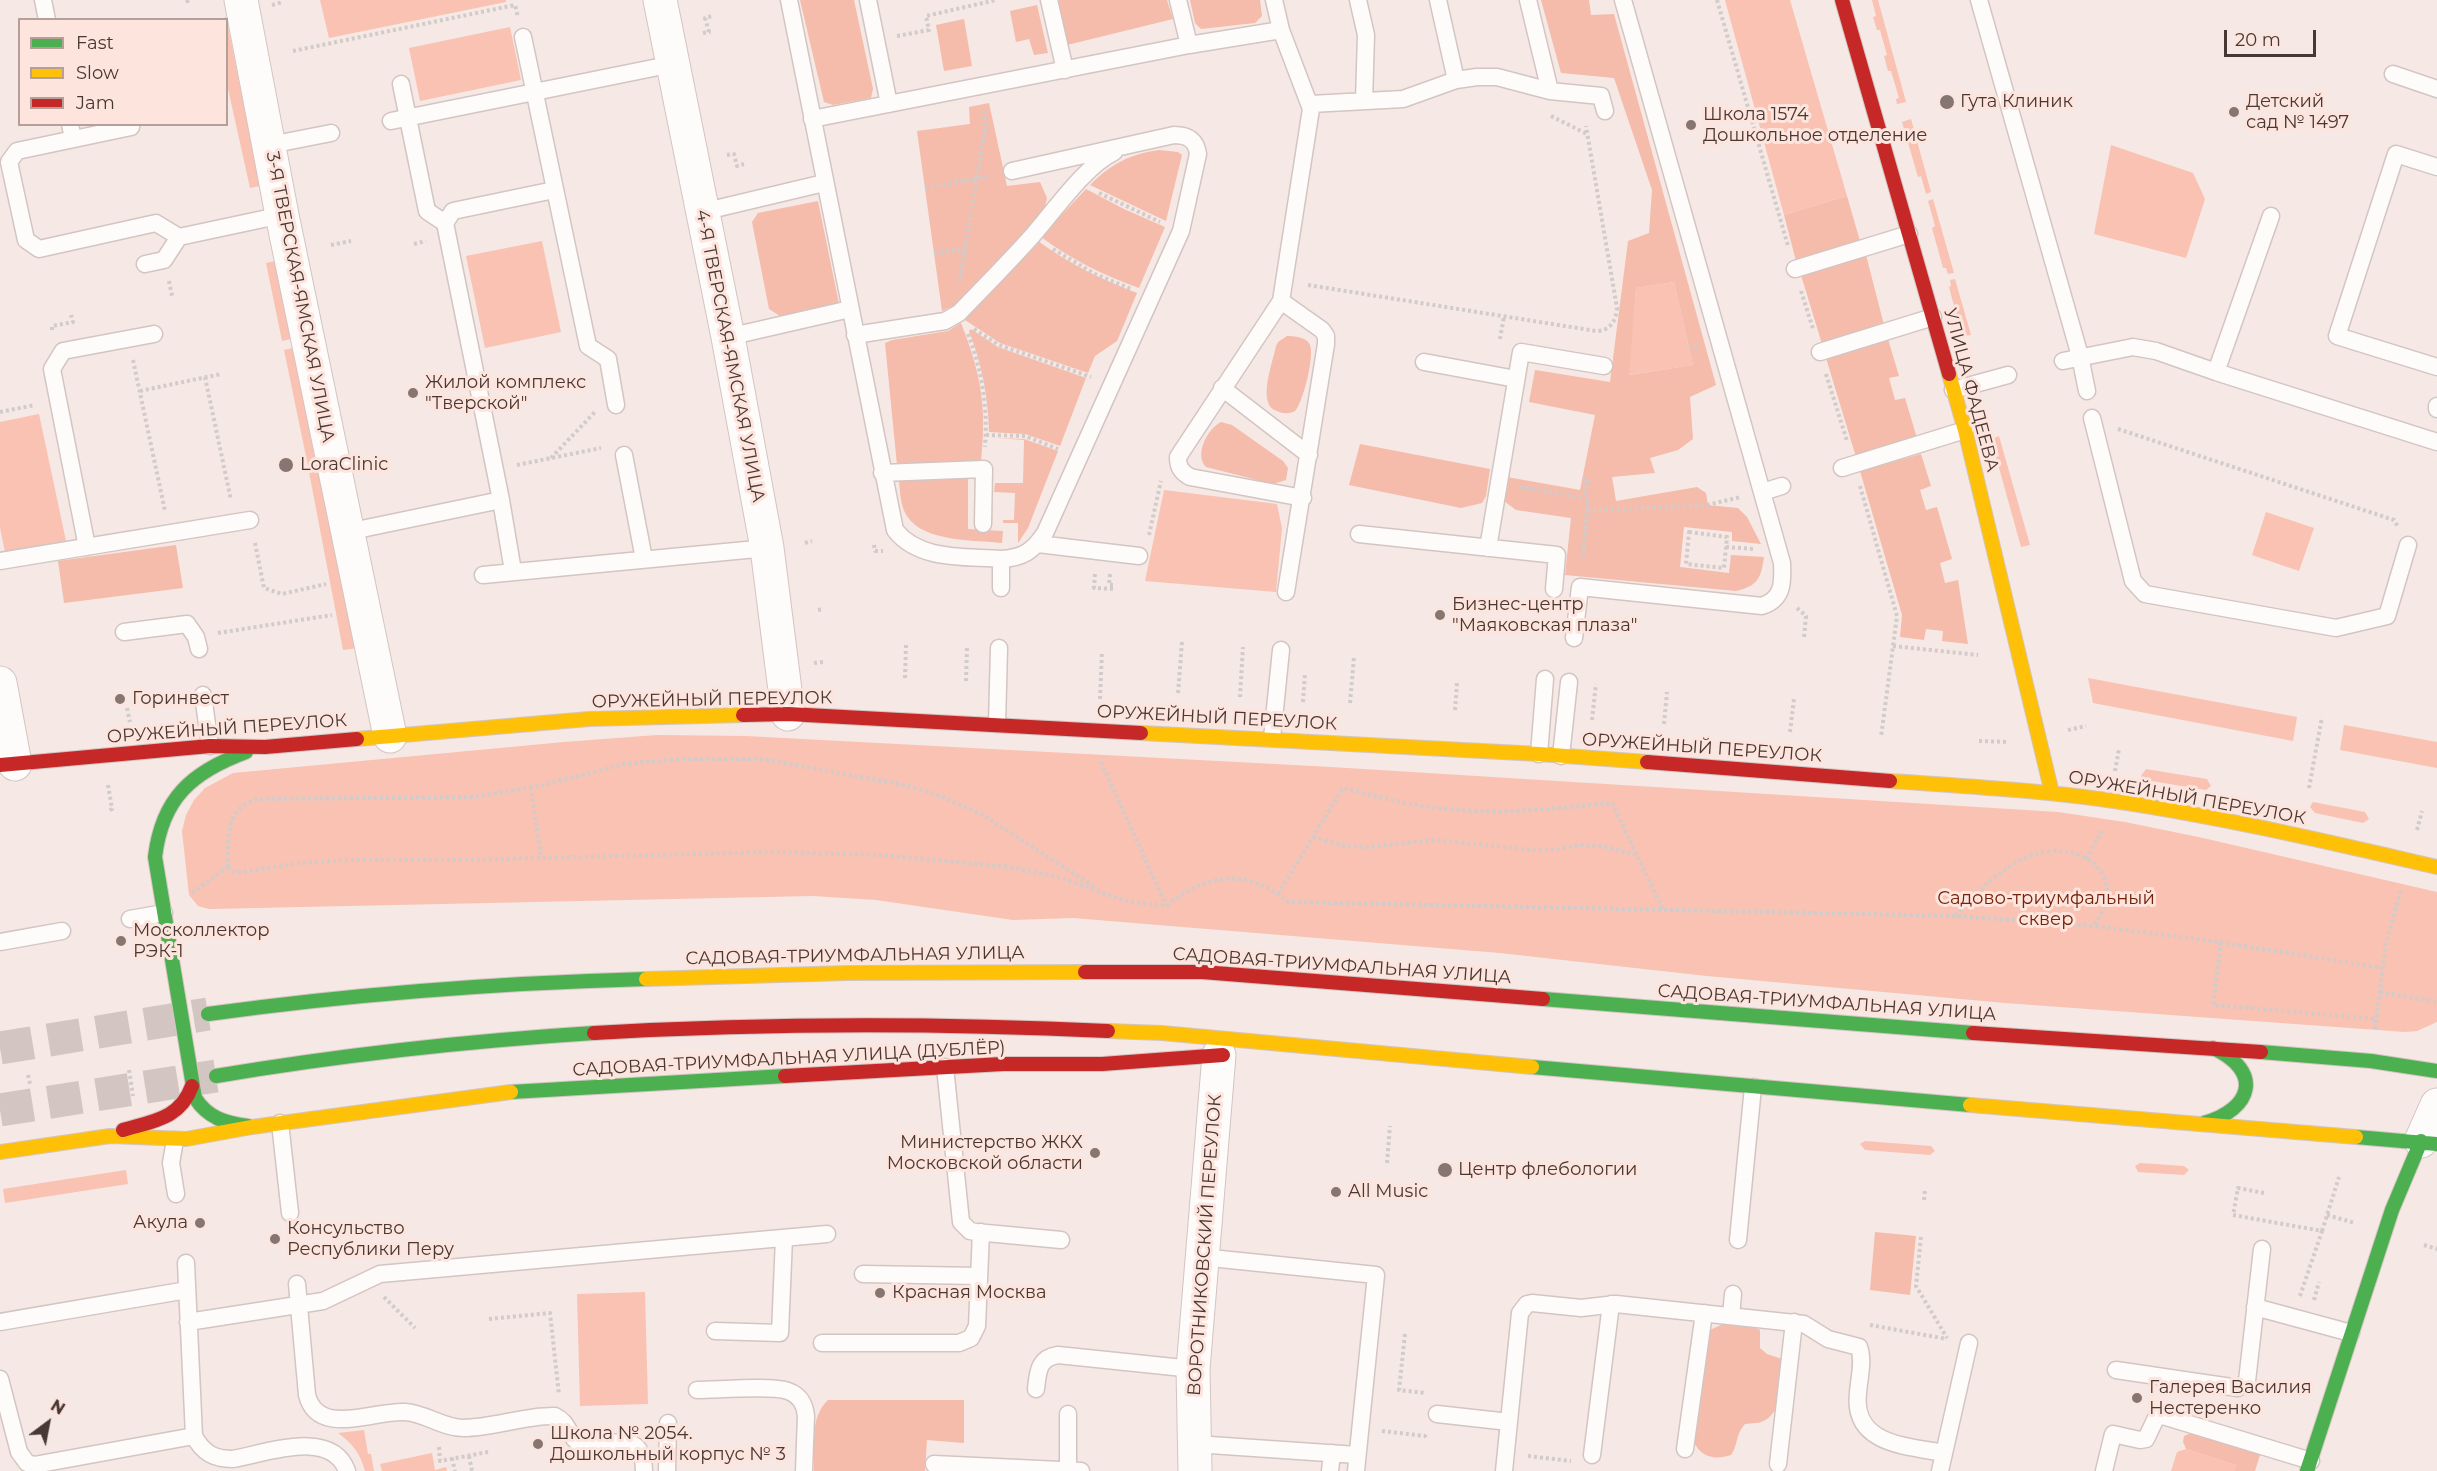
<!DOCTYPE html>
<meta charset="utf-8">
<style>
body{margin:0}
#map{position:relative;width:2437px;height:1471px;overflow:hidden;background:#f6e8e4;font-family:Montserrat,sans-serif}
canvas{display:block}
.legend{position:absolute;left:18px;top:18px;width:210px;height:108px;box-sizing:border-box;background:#fde4dd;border:2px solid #b59f99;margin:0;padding:8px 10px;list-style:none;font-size:18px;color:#483833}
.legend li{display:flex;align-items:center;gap:12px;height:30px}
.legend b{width:30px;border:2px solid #b59f99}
.north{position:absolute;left:18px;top:1393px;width:60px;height:60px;-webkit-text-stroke:4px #fde4dd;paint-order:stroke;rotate:32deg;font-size:16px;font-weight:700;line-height:24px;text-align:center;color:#483833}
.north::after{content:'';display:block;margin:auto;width:21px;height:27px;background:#483833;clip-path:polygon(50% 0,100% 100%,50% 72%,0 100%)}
.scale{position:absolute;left:2224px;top:30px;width:92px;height:27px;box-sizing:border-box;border:3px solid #483833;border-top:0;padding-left:8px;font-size:18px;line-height:21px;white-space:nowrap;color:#483833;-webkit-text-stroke:4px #fde4dd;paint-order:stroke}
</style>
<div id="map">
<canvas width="2437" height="1471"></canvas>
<ul class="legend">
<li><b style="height:8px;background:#4caf50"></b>Fast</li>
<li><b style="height:8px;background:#ffc107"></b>Slow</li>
<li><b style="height:8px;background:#c62828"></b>Jam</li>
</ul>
<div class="north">N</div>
<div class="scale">20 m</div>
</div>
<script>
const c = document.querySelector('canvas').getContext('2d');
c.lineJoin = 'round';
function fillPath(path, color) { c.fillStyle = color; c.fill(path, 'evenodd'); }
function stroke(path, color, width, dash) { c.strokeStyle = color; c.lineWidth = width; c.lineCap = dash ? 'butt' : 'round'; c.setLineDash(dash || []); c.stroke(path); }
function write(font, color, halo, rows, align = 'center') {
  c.font = font + ' Montserrat,sans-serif'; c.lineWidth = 6; c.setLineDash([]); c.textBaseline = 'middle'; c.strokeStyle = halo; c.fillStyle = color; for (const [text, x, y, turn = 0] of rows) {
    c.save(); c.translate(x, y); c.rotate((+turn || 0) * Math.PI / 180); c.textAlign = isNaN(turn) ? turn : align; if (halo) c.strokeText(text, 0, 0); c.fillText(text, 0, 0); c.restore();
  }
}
fillPath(new Path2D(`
 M320 0H506V2L329 38Z
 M1725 0H1790L1847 196 1784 215Z
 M1872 0H1878L1906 102 1897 104 1896 99 1899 98 1891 71H1888L1884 56 1887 55 1880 30H1877L1873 17 1876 16Z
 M226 17 260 186 250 188 227 84 226 20H218Z
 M510 27 521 80 420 101 409 48Z
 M1911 119 1931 192 1926 194 1921 176 1918 177 1902 122Z
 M2111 145 2193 173 2205 199 2186 258 2094 234Z
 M1933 199 1954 273 1948 274 1946 268H1943L1932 228 1935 226 1928 201Z
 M542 241 561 332 485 348 466 256Z
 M275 261 291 339 282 341 266 263Z
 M1955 279 1971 335 1965 336 1962 324 1959 325 1949 287 1951 286 1950 280Z
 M1674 282 1693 365 1628 375 1636 288Z
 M293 348 316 464 308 466 284 350Z
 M39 414 66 541 5 552 0 528V422Z
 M1999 436 2030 545 2021 547 1996 457 1999 456 1994 438Z
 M318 471 358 648 343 650 309 472Z
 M1164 490 1277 504 1282 528 1276 592 1145 581Z
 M2266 512 2314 528 2299 571 2252 555Z
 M2088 678 2297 717 2293 741 2093 703Z
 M2344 725 2437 742V768L2340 750Z
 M657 735 746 736 1331 767 2058 812 2125 822 2203 838 2437 892V1022L2417 1031 2405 1032 2005 1003 1707 976 1500 953 1073 918 1013 920 876 900 813 896 209 909 198 906 189 895 182 831 186 815 194 800 205 788 233 773 564 742Z
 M2146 769 2207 779 2211 786 2206 790 2145 780 2141 776Z
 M2313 802 2365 812 2369 819 2363 823 2315 813 2310 807Z
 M1865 1141 1931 1146 1935 1151 1930 1155 1865 1150 1860 1144Z
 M2140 1163 2184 1166 2189 1170 2184 1175 2138 1172 2135 1166Z
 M126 1170 128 1184 5 1203 3 1189Z
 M645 1292 648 1404 580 1406 577 1294Z
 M364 1430 368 1454H371L374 1471H365C360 1453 353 1444 338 1433Z
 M2186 1449 2236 1465 2234 1471H2171L2177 1452Z
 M432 1453 435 1470 446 1467 447 1471H382L380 1464Z`), '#f9c2b2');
fillPath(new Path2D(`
 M800 0H854L873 89 871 98 833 105 824 102Z
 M1058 0H1167L1173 19 1067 45Z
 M1190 0H1260L1262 16 1255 23 1201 29 1195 23Z
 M1541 0H1589L1591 15 1614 14 1716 385 1690 397 1693 439 1678 450 1650 458 1655 473 1612 477 1616 501 1697 487 1706 493 1708 505 1738 508 1747 517 1761 544 1732 541V532L1684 527 1680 567 1729 573 1731 555 1764 557C1761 578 1758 586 1736 591L1565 575 1571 518 1516 510 1504 501 1507 477 1580 490 1595 415 1529 402 1535 370 1610 382 1628 241 1649 233 1652 190 1614 78 1561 73ZM1674 282 1693 365 1629 375 1636 288Z
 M1037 5 1048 53 1034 55 1029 39 1016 42 1010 11Z
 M964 19 972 66 944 71 936 25Z
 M989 103 1007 186 1040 182 1047 198 1044 211 955 305 942 311 917 131 970 124 969 107Z
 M1159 150 1178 152 1182 155 1166 221 1090 185C1111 164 1130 154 1159 150Z
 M1086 189 1124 209 1165 227 1139 288C1103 275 1072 260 1041 237Z
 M1847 196 1860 241 1796 261 1784 215Z
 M818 201 839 304 780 316 769 309 752 222 758 213Z
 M1038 241C1069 264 1101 279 1137 293L1117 341 1095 356 1088 373 1000 343 965 320Z
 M1866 255 1884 325 1822 344 1801 275Z
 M961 323C981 374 987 407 981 461L897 465 885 343 892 340 948 331Z
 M971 329 998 347 1086 378 1060 446 1025 434 989 432C988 396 982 365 969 331Z
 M1287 336C1294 336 1305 337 1309 343 1316 352 1303 403 1295 411 1289 414 1283 414 1277 411 1256 405 1273 362 1276 346L1278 342Z
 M1888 339 1899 376 1889 378 1895 400 1905 398 1917 438 1856 457 1826 358Z
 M1221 422 1232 425 1283 461 1288 468 1286 480 1273 484 1206 467C1194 455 1207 429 1221 422Z
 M997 438 1024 439 1058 451 1028 528 1018 543V523H1003V520H1014L1015 493 994 492 995 483H1023L1024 440Z
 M1360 444 1490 469 1486 496 1482 503 1461 508 1349 485Z
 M1921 454 1931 486 1920 490 1926 510 1937 507 1952 559 1940 563 1945 583 1958 580 1968 644 1942 641 1943 631 1926 629 1924 640 1900 637 1902 615 1860 471Z
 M968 477V529L1003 531 1002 543C975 540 923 542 907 516 900 506 900 491 899 480Z
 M176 545 183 588 64 603 58 561Z
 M1875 1232 1916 1236 1910 1295 1870 1290Z
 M1723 1324 1753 1327 1760 1330V1348L1767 1354 1782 1359 1777 1407C1768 1422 1762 1423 1745 1424 1735 1435 1739 1443 1731 1455 1716 1460 1701 1458 1694 1442L1708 1338 1710 1330Z
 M828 1400H964V1443L927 1440 925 1471H814C815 1447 809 1418 828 1400Z
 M2191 1433 2260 1455 2255 1471H2234L2236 1465 2186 1449 2183 1442 2184 1436Z`), '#f5bbab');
stroke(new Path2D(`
 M0 1048 208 1014
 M0 1110 216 1076`), '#d3c5c1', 33, [33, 16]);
const lane = new Path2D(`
 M43 0 47 20
 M789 0 895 530C919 561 965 556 1001 559V588
 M868 0 889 104
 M1049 0 1065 70
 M1178 0 1189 45
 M1358 0 1366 35 1364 101
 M1438 0 1456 80
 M1528 0 1550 91
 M1979 0 2080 356 2087 391
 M1281 30 1311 109 1281 301 1178 457C1178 467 1181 472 1190 477L1303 498
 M523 37 588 346 608 359 616 405
 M2393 74 2437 89
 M401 84 427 211 445 223
 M1311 104 1403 99 1456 80 1477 77H1497L1550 91 1601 96 1605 111
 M812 119 1189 45 1281 30 1274 0
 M391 121 673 64
 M70 124 73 139
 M131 127 17 151 9 162 26 240 39 249 156 223 179 237 282 215
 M270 145 331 133
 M2437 167 2396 154 2337 336 2437 367
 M702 212 824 183
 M145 264 164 260 179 237
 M1795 269 1909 234
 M1281 301 1322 330 1326 336V344L1286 592
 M855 335 945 321 959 313C984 287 1009 262 1033 235 1055 210 1085 166 1114 152
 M728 337 850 309
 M1820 352 1933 317
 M2063 361 2133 347 2156 351 2216 372 2437 442
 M1424 362 1516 379
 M2216 372 2271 216
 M1222 388 1309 455
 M1953 390 2008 375
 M2437 406V409
 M2092 418 2133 581 2145 594 2336 628 2387 616 2408 545
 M624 455 644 559
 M1842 468 1965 430
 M882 473 984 469 983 524
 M1762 492 1782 486
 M501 500 513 571
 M347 532 501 500 445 223 453 211 554 190
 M1359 534 1557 555 1554 589
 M1038 544 1139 556
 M87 547 52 369 63 351 154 334
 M1488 548 1521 352 1604 366
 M1001 559C1023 558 1033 551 1045 533L1181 231 1198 154C1196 140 1188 135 1174 135L1012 171
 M0 561 250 520
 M483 575 767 548
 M124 632 187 624 196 637 199 649
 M1574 638 1580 587 1762 606C1783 599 1783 583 1782 563L1623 0
 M203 695 210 746
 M997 724 999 648
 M1272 738 1281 650
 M1539 754 1545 679
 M1561 756 1569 682
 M130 919 164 913
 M0 942 62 931
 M945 1067 961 1222 970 1231 976 1232 1061 1240
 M280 1123 290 1213
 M175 1140 171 1163 176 1194
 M1738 1240 1753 1087
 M1201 1257 1376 1275 1356 1471
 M863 1274 979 1276
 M297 1284 307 1395C318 1438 374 1410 405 1412 425 1413 443 1428 463 1428 494 1428 525 1415 555 1416 570 1423 568 1438 582 1445 611 1447 643 1427 644 1471
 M2255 1307 2351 1333
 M1731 1316 1733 1294
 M0 1322 187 1290
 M188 1322 323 1301 380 1274 827 1234
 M715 1331 780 1333 784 1238
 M822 1343H959L971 1338 977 1326 981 1232
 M2116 1370 2238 1388 2247 1381 2262 1249
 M0 1379 19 1452 27 1463 34 1465 194 1436 186 1263
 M1036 1389C1038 1372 1038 1358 1058 1355L1193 1369
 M697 1390C717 1390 772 1385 788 1391 800 1395 805 1405 806 1416L804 1471
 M1437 1414 1509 1422
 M194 1436C203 1453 214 1459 233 1459 267 1453 332 1428 347 1471
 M1195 1444 1357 1455
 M1685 1449 1704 1313
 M1592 1455 1611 1304
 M934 1464 1081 1471
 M1778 1464 1794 1322
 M1068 1470V1414
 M667 1471 668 1423
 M1330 1471 1332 1453
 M1504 1471 1520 1313 1527 1304 1532 1303 1581 1308 1616 1304 1804 1324 1828 1339 1859 1347C1864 1361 1859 1378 1858 1393 1852 1445 1907 1446 1944 1453
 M1940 1471 1969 1343
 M2104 1471 2113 1434 2140 1440 2146 1439 2156 1418 2163 1416 2311 1461`);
const street = new Path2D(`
 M241 0 282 215 390 736
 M660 0 728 337 767 548 788 714
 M0 683 15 764
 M2421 1141 2437 1105
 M1195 1471 1193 1369 1219 1055`);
const fast = new Path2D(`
 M246 752C192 772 162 798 155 857L195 1098C208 1118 225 1123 248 1126
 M1543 999 1973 1033
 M208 1014C353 994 499 983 646 979
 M2261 1052 2371 1061 2437 1071
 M1532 1067 1970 1105
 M216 1076C341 1055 467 1041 594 1033
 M511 1092 785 1076
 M2204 1123C2253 1109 2263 1071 2213 1048
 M2356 1137 2437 1144
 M2307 1471 2392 1210 2421 1141`);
const slow = new Path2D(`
 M1949 374 1965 430 2052 793
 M1141 733 1539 754 1647 762
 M357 739 589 719 743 715
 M1890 781C1963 786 2035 790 2107 800 2218 816 2328 842 2437 867
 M646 979 848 973 1085 972
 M1108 1031 1162 1033 1532 1067
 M1970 1105 2356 1137
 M0 1152 110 1136 186 1139 252 1127 511 1092`);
const jam = new Path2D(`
 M1842 0 1949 374
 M743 715 788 714 1141 733
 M1647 762 1890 781
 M0 765 210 746 265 747 357 739
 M1085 972H1202L1543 999
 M594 1033C765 1023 937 1023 1108 1031
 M1973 1033 2261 1052
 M785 1076 1003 1064H1102L1223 1055
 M123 1130C153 1121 180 1119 192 1086`);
stroke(lane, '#d3c5c1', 19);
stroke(street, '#d3c5c1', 35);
stroke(fast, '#d3c5c1', 16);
stroke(slow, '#d3c5c1', 16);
stroke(jam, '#d3c5c1', 16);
stroke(new Path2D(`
 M187 0 188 3
 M1717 0 1788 246
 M272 5 283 2
 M703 33 709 32 705 18 712 16
 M897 36 929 30 926 16 996 0
 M293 51 515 5 518 17
 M1551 116 1587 134
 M727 155 734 154 737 166 744 164
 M925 188 989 176
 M1099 193 1160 222
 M414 244 426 241
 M331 245 351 241
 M1053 249 1095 274 1131 289
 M934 253 965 249
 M960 279 986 124 982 109
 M169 281 172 296
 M1308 285 1596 331C1610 331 1616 321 1617 308L1586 126
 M1801 291 1813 329
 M974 329 999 345 1091 377
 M52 330V326L73 322 71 315
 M968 334C982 371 988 407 985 447
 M1500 339 1504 316
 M1689 348 1698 346
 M133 360 165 511
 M1826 374 1847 441
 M205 377 231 500
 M140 391 221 374
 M0 412 35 405
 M2118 429 2394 520 2398 527
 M986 435 1025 436 1058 449
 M551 458 595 412
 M517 465 601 448
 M1583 479H1588L1584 498
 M1860 486 1897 616 1881 737
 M1520 487 1588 499 1583 557
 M1587 511 1707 505 1741 497
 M1689 532 1727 537 1724 568 1686 564Z
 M1149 535 1161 481
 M255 543 264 588 282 594 326 584
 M805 543 812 541
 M874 545 875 551H883
 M1726 547 1754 549
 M1095 574 1094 588 1116 589
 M1110 574 1109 585H1116
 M1797 608 1806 616 1804 638
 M818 610 824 609
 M218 633 332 615
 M1893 646 1978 655
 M814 663 823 662
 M905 678 906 645
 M966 681 967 647
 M1178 693 1182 642
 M1240 697 1243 647
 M1100 699 1102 651
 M1303 702 1305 674
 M1350 703 1354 657
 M127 708 130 722
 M1455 710 1457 683
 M1592 720 1596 684
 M1664 724 1667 692
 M2068 730 2086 726
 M1790 732 1794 699
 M1979 741 2008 742
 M1101 762 1166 905
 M2115 771 2119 749
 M108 785 112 809 108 811
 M531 787 541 858
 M2309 788 2322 717
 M2417 830 2422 811
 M1313 837 1345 846 1368 847 1433 840 1534 850H1554L1580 845 1601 846 1637 855
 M2086 859 2102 831
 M228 867 235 873 300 863 353 860H464L775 852 880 855 1010 867 1062 878 1126 901 1166 906C1206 874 1246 867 1288 902L1956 916 2094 926 2198 939 2383 968
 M228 867C229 838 223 809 258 799L474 797 543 785 625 764 680 759H762L899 784 933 793 983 815 1096 888
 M192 893 228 867
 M1278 894 1343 788C1382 798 1420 808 1460 810 1511 814 1562 808 1612 803L1663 910
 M1956 916C1976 891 2005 864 2036 854 2064 844 2107 857 2107 892 2107 904 2100 916 2094 926
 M2221 942 2213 1005 2376 1019
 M2380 992 2437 1002
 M2375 1029 2386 943 2401 890
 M129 1070 133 1096
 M28 1075 30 1084
 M1387 1163 1390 1126
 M2264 1193 2238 1188 2233 1215 2322 1231 2300 1296
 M1924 1200 1925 1190
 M2327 1215 2355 1223
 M2322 1231 2339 1177
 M1921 1237 1916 1286 1947 1338
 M2424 1245 2437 1249
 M384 1297 415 1328
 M2314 1300 2319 1282
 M489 1319 550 1313 559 1395
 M1870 1325 1947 1339
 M1405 1334 1399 1390 1425 1393
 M1382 1431 1425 1436 1427 1433
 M439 1447 440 1461 488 1452
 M469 1456 472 1471
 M1528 1456 1571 1461
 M452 1458 455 1471`), '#d1cbca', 4, [3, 3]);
stroke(lane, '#fefcfb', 16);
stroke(street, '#fefcfb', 33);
stroke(fast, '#4caf50', 14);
stroke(slow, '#ffc107', 14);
stroke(jam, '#c62828', 14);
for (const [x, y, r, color] of [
 [1947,102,8,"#857671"],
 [2234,112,6,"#857671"],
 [1691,125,6,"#857671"],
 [413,393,6,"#857671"],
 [286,465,8,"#857671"],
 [1440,615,6,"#857671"],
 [120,699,6,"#857671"],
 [121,941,6,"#857671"],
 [1095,1153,6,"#857671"],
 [1445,1170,8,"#857671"],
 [1336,1192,6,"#857671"],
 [200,1223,6,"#857671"],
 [275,1239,6,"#857671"],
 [880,1293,6,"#857671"],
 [2137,1398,6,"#857671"],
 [538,1444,6,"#857671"]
]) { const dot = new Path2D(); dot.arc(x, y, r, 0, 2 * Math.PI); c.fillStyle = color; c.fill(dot); stroke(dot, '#fde4dd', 2); }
write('18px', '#483833', '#fde4dd', [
 ["Гута Клиник",1960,102],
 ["Детский",2246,102],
 ["сад № 1497",2246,123],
 ["Школа 1574",1703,115],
 ["Дошкольное отделение",1703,136],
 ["Жилой комплекс",425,383],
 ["\"Тверской\"",425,404],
 ["LoraClinic",300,465],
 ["Бизнес-центр",1452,605],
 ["\"Маяковская плаза\"",1452,626],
 ["Горинвест",132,699],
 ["Москоллектор",133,931],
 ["РЭК-1",133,952],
 ["Министерство ЖКХ",1083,1143,"right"],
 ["Московской области",1083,1164,"right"],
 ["Центр флебологии",1458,1170],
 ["All Music",1348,1192],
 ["Акула",188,1223,"right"],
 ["Консульство",287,1229],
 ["Республики Перу",287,1250],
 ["Красная Москва",892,1293],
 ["Галерея Василия",2149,1388],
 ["Нестеренко",2149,1409],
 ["Школа № 2054.",550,1434],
 ["Дошкольный корпус № 3",550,1455]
], 'left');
write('18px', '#483833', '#fde4dd', [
 ["3-Я ТВЕРСКАЯ-ЯМСКАЯ УЛИЦА",300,297,79],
 ["4-Я ТВЕРСКАЯ-ЯМСКАЯ УЛИЦА",730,356,79],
 ["УЛИЦА ФАДЕЕВА",1971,390,75],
 ["ОРУЖЕЙНЫЙ ПЕРЕУЛОК",712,700,-1],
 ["ОРУЖЕЙНЫЙ ПЕРЕУЛОК",1217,718,3],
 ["ОРУЖЕЙНЫЙ ПЕРЕУЛОК",227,729,-4],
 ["ОРУЖЕЙНЫЙ ПЕРЕУЛОК",1702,748,4],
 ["ОРУЖЕЙНЫЙ ПЕРЕУЛОК",2187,798,10],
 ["САДОВАЯ-ТРИУМФАЛЬНАЯ УЛИЦА",855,956,-1],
 ["САДОВАЯ-ТРИУМФАЛЬНАЯ УЛИЦА",1342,966,4],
 ["САДОВАЯ-ТРИУМФАЛЬНАЯ УЛИЦА",1827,1003,4],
 ["САДОВАЯ-ТРИУМФАЛЬНАЯ УЛИЦА (ДУБЛЁР)",789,1059,-3],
 ["ВОРОТНИКОВСКИЙ ПЕРЕУЛОК",1205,1245,-86]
]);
write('18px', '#742108', '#fde4dd', [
 ["Садово-триумфальный",2046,899],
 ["сквер",2046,920]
]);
</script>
